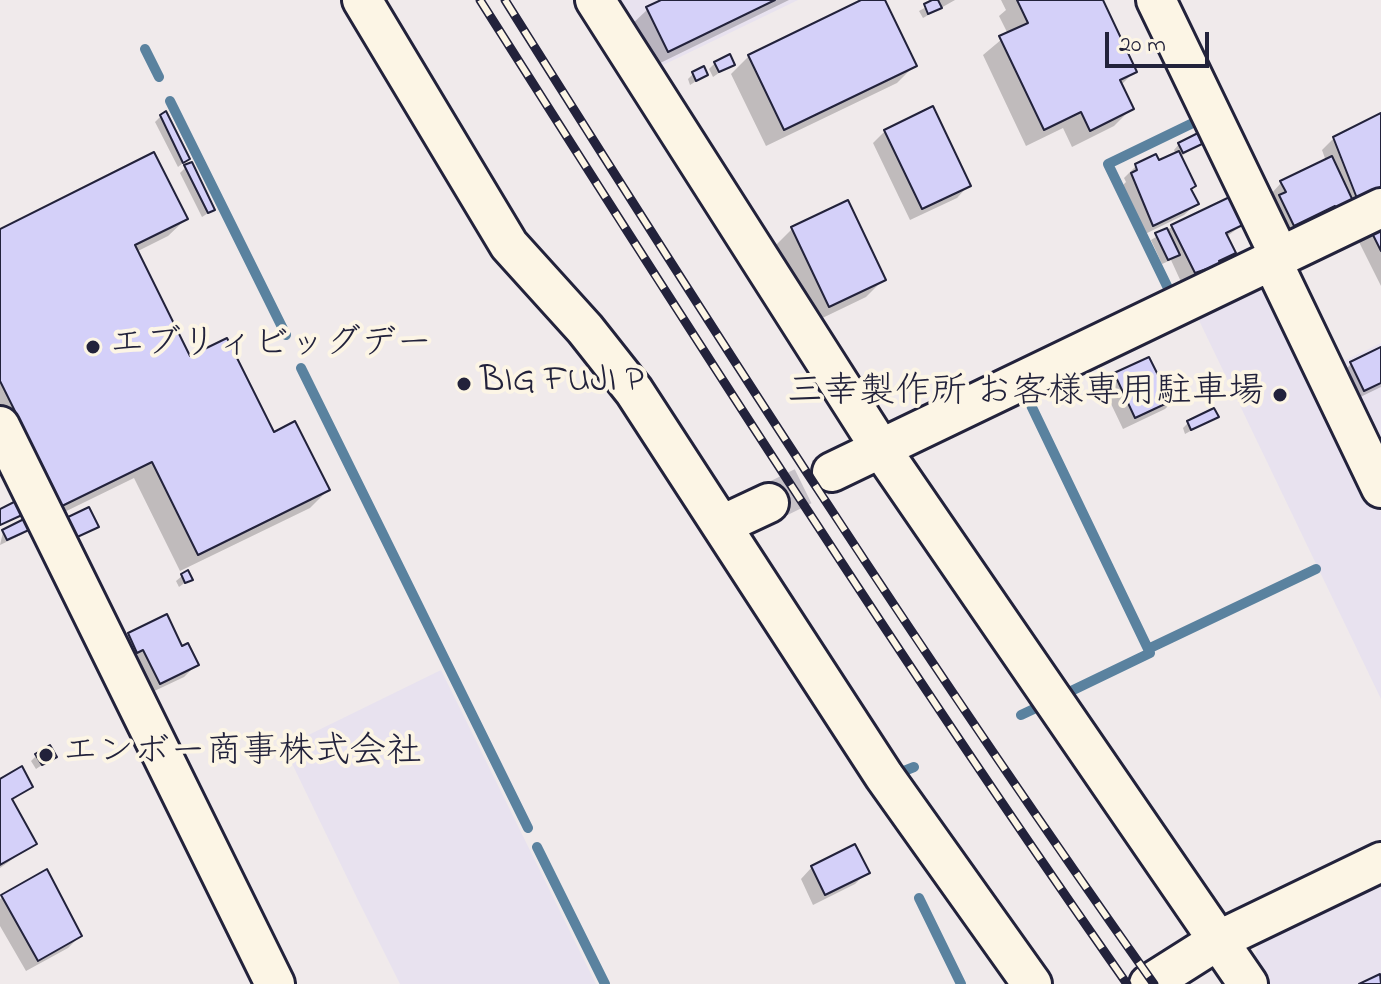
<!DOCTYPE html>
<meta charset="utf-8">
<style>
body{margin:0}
#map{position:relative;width:1381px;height:984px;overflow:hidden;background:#f0eaeb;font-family:"Indie Flower",sans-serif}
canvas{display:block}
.scale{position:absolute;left:1105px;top:32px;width:104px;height:36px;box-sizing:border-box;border:4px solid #22223b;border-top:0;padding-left:10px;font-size:24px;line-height:28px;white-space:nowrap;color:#22223b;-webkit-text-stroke:6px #fcf5e5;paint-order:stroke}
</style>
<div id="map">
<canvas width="1381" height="984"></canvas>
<div class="scale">20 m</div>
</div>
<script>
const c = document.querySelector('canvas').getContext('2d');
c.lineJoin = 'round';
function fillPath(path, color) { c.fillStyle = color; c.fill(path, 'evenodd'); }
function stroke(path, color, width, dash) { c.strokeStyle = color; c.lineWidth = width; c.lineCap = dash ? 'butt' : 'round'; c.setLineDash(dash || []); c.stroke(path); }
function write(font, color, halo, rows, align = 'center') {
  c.font = font + ' "Indie Flower","Klee One",sans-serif'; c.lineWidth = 8; c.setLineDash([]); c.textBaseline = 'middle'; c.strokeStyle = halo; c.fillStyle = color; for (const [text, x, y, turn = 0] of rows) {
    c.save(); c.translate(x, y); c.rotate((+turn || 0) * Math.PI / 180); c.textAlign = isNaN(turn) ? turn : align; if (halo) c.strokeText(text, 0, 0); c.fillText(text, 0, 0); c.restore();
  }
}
fillPath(new Path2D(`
 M614 0H798L657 68Z
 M1258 279 1271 283 1381 512V699L1194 310Z
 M1381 343V464L1334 366Z
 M441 670 596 984H400L357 898 284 747Z
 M1381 885V984H1270L1254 962 1258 944Z`), '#e8e2ef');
fillPath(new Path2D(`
 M665 0H789L650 68 630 26 648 9Z
 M866 0H883L915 65 897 83 766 146 731 74 749 56Z
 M939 0H955L923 18 919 11Z
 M1001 0H1100L1135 71 1121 85 1132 108 1114 126 1072 147 1063 128 1026 146 983 55 1008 34 999 16 1006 10Z
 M715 63 732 64 713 77 709 69Z
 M693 74 706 75 690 85 688 79Z
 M161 116 188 159 178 167 155 122Z
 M1381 116V200L1282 237 1270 195 1281 183 1326 161 1322 150 1334 138Z
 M885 131 968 186 957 198 910 220 873 143Z
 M1179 144H1200L1180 157 1196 204 1184 215 1141 236 1121 187 1126 182 1124 178 1136 166 1158 163 1176 154 1174 150Z
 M186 167 213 210 202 217 180 173Z
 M186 219 168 236 136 252 189 358 328 490 310 508 180 571 134 478 44 522 0 434V231Z
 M1249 220 1226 237 1234 253 1222 264 1182 284 1171 260 1162 264 1151 240 1172 227Z
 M1381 226V286L1359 242Z
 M792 229 884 279 866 297 812 323 775 246Z
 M1381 350V387L1352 401 1339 376 1351 364Z
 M1115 375 1160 384 1177 397 1165 409 1123 429 1103 387Z
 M1216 417 1185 434 1183 428 1188 423Z
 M29 528 23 534 0 545 3 532Z
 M182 576 190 579 179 587 176 581Z
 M129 635 181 648 196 665 184 677 148 694 117 647Z
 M36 756 54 757 36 769 31 761Z
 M0 781 31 786 11 802 35 843 0 868Z
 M812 867 867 872 855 884 813 905 801 879Z
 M46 872 80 936 68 948 26 971 0 926V899Z`), '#0003');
stroke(new Path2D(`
 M145 49 159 77
 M170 101 286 335
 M1167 286 1108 164 1197 121 1194 113
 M301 368 528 828
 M1027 397 1150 653 1067 693
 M1148 649 1316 569
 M1021 715 1038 707
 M899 773 914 767
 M537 847 605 984
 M919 898 961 984`), '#5a829f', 10);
const building = new Path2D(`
 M661 0H775L668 52 646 7Z
 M861 0H885L917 66 784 130 748 55Z
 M932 0H938L942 8 928 14 924 4Z
 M1017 0H1103L1137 72 1120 80 1134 109 1090 131 1081 112 1044 130 999 36 1028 23Z
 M730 54 735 65 719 72 714 62Z
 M704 66 708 75 696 81 692 72Z
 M933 106 971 186 922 209 884 130Z
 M166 111 190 159 183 163 160 115Z
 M1381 113V196L1360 206 1333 137Z
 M1198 133 1202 144 1183 153 1178 143Z
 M1179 151 1196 186 1191 189 1199 204 1153 226 1131 173 1137 170 1135 164 1156 154 1159 160Z
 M154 152 188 219 135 245 190 356 227 338 274 432 295 421 330 490 198 555 152 462 62 506 0 381V229Z
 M1332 156 1354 203 1337 211 1335 206 1294 226 1279 195 1286 192 1280 181Z
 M192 162 215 210 208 213 184 165Z
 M1238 193 1251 221 1226 233 1236 253 1219 261 1221 264 1195 273 1171 225Z
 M848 200 886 280 829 307 791 227Z
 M1381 223V251L1370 229Z
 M1167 228 1180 255 1168 260 1155 233Z
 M1381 347V383L1364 391 1350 362Z
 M1149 357 1161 381 1169 377 1180 397 1135 418 1114 373Z
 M1214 408 1219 417 1191 430 1187 421Z
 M16 501 22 515 0 525V509Z
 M89 507 99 527 75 538 66 518Z
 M26 518 31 529 7 540 2 530Z
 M188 570 193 580 185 583 181 574Z
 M167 614 182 646 188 643 199 665 160 684 143 650 137 653 128 633Z
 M50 745 57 757 42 765 35 754Z
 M22 766 33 787 12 799 37 844 0 865V779Z
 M855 844 870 873 825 895 811 866Z
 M47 869 82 936 38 961 1 895Z
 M1380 974 1381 984H1359Z`);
fillPath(building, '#d4d0f9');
stroke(building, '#22223b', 2);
stroke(new Path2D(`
 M769 503 832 472`), '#c7c2c8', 38, [38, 19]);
const street = new Path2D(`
 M362 0 509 245 585 329 634 391 884 776 1032 984
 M595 0 881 449 1248 984
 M1156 0 1280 257
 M1272 261 1381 488
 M0 426 275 984
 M832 472 1381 208
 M722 525 769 503
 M1149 984 1217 941 1381 862`);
stroke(street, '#22223b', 44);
stroke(street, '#fcf5e5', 38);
const rail = new Path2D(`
 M480 0C690 331 902 663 1127 984
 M505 0C714 333 927 664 1154 984`);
stroke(rail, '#22223b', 9);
stroke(rail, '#fcf5e5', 6, [18]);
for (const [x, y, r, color] of [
 [93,347,8,"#22223b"],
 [464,384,8,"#22223b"],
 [1280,395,8,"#22223b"],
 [46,755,8,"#22223b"]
]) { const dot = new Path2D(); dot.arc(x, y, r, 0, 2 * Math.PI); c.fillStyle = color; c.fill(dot); stroke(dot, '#fcf5e5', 3); }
write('36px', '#22223b', '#fcf5e5', [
 ["エブリィビッグデー",109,347],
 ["BIG FUJI P",480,384],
 ["三幸製作所 お客様専用駐車場",1264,395,"right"],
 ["エンボー商事株式会社",62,755]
], 'left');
</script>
